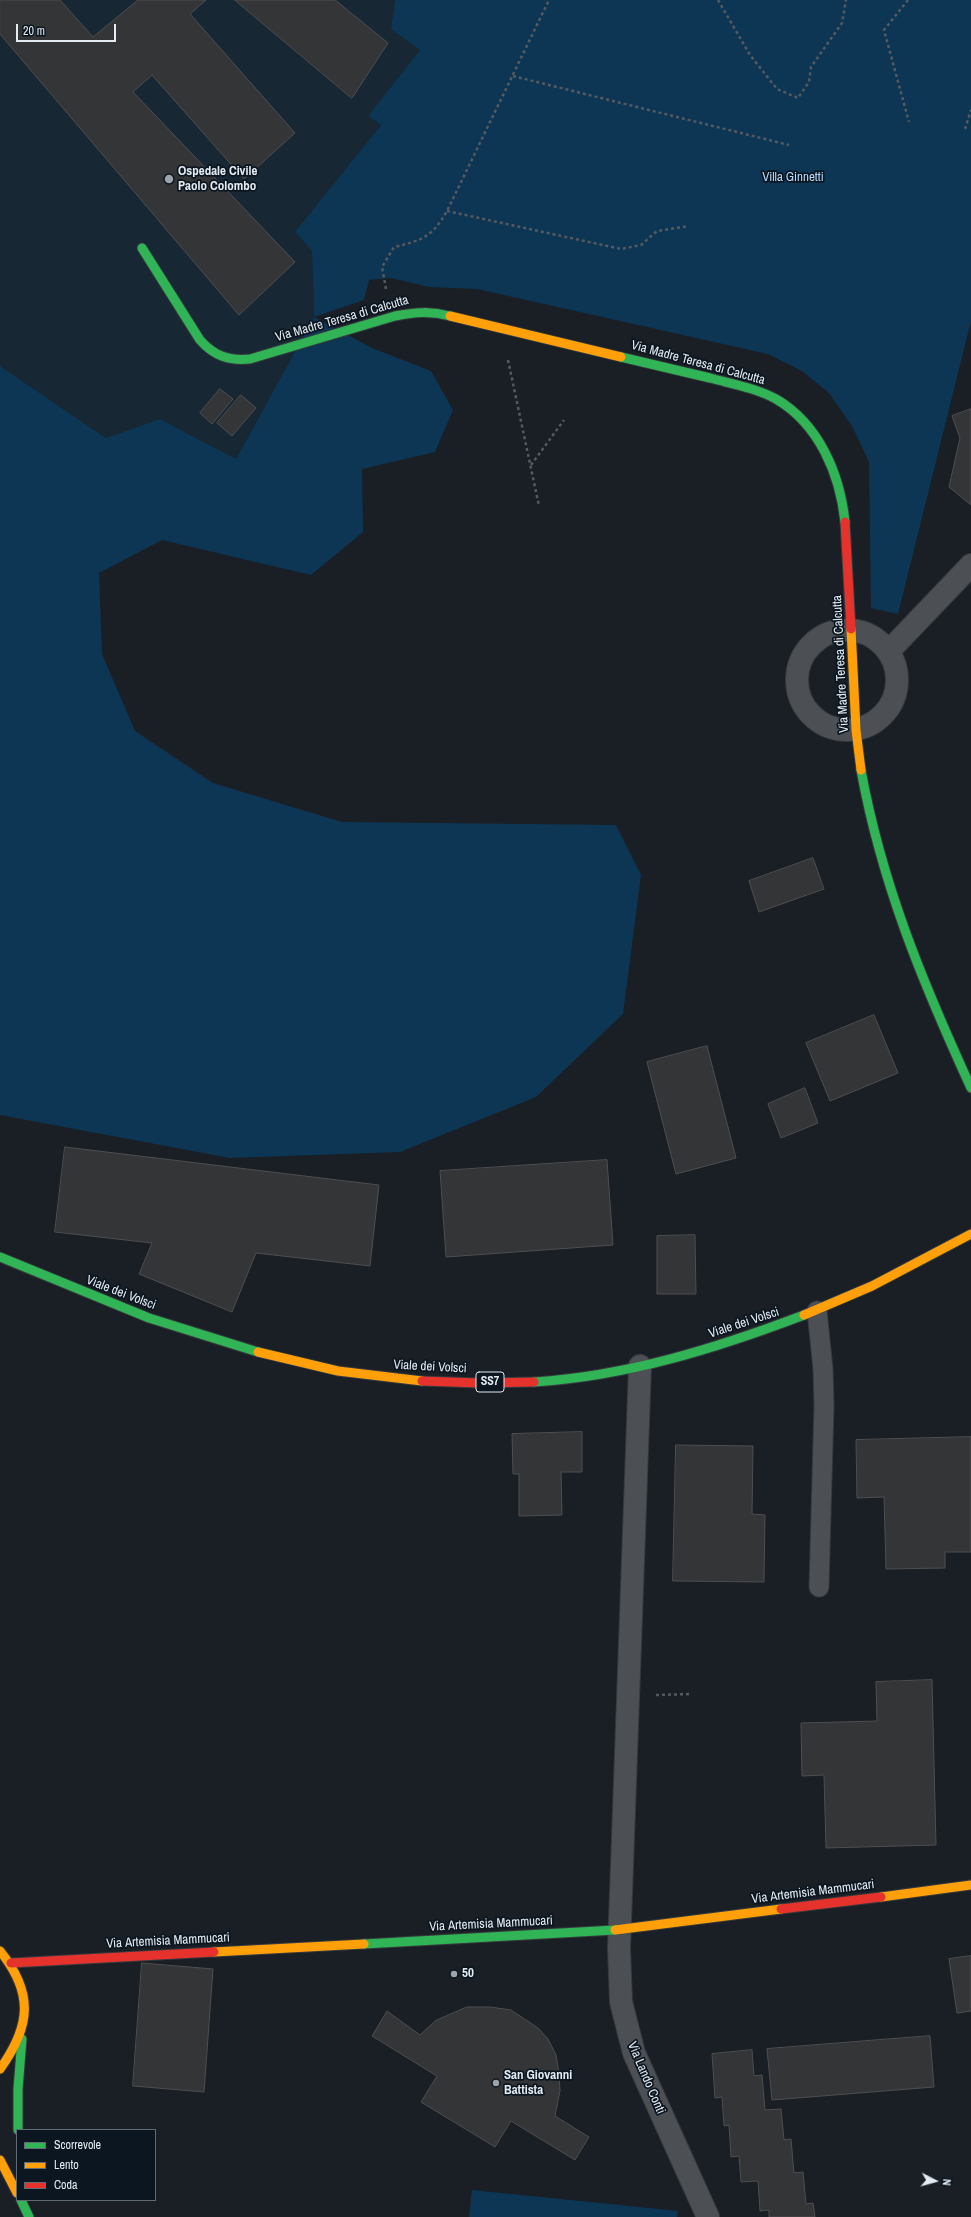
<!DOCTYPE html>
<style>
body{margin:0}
#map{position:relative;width:971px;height:2217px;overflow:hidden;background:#191f24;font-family:"Archivo Narrow",sans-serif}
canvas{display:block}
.legend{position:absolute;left:16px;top:2129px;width:140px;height:72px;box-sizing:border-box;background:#0b1620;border:1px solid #616b74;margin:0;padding:5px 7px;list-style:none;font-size:12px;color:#e3eaf1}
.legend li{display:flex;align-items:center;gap:8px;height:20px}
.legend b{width:20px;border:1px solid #616b74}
.north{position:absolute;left:915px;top:2161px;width:40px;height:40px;-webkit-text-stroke:3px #0b1620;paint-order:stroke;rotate:96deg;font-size:11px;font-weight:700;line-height:16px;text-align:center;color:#e3eaf1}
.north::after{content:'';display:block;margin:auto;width:14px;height:18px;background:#e3eaf1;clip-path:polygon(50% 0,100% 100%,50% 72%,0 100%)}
.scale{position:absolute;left:16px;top:24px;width:100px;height:18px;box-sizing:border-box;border:2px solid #e3eaf1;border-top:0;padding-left:5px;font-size:12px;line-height:14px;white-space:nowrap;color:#e3eaf1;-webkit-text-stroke:3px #0b1620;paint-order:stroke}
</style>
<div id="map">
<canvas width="971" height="2217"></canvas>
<ul class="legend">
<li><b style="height:5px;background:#30b455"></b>Scorrevole</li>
<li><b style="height:5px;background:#ff9f0a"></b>Lento</li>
<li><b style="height:5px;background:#e5322d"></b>Coda</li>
</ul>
<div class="north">N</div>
<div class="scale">20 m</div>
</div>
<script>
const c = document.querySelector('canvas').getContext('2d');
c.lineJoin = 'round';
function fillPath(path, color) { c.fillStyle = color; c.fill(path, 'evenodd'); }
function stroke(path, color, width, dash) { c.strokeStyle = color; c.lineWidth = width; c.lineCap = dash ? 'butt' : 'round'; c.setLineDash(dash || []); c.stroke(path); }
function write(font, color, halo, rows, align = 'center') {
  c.font = font + ' "Archivo Narrow",sans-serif'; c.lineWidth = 3.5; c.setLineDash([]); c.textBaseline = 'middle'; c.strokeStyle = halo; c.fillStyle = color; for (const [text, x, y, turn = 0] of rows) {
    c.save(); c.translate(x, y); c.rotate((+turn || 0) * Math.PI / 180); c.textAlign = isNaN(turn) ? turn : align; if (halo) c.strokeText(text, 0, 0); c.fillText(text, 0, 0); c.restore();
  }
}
fillPath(new Path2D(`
 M0 0H395L391 29 420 50 368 116 381 125 295 232 312 251 314 317 236 459 160 419 106 438 0 366Z`), '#172734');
fillPath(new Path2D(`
 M395 0H971V321L898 614 871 608 869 462 852 426 829 393 802 371 768 354 477 289 429 287 391 278 369 280 364 300 314 317 372 348 431 371 453 410 435 452 362 469 363 532 311 575 162 540 99 573 102 654 135 731 213 783 342 822 616 825 641 875 623 1014 536 1097 400 1152 230 1158 0 1115V366L106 438 160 419 236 459 314 317 312 251 295 232 381 125 368 116 420 50 391 29Z
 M472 2190 678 2211 677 2217H469Z`), '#0d3654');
const building = new Path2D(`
 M0 0H60L93 37 138 0H206L190 14 295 133 244 179 152 75 133 92 295 262 239 315 0 34Z
 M235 0H335L388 43 352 98Z
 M220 389 233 399 212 424 200 413Z
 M241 395 256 408 232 436 217 423Z
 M971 409V505L949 487 960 438 952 416Z
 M813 858 824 889 759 912 749 881Z
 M874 1015 898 1073 830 1101 806 1043Z
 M707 1046 736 1158 676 1174 647 1062Z
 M805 1088 818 1123 781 1138 768 1104Z
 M65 1147 379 1185 370 1266 256 1253 232 1312 139 1274 152 1243 55 1232Z
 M607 1160 613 1245 446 1257 440 1171Z
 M695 1235 696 1294H657V1236Z
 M582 1432V1472H561L562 1515 519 1516V1474H513L512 1434Z
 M971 1437V1552H945V1568L886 1569 884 1497 857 1498 856 1440Z
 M676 1445 753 1446 752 1514 765 1515 764 1582 673 1581Z
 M932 1680 936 1845 826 1848 824 1775 802 1776 801 1723 877 1721 876 1682Z
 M971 1956V2011L957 2013 949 1959Z
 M142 1963 213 1969 204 2092 133 2086Z
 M467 2007H490L511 2010 538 2028 548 2039 556 2055 559 2073 560 2091 555 2116 589 2137 575 2160 511 2121 495 2147 421 2102 437 2076 372 2036 387 2011 420 2035 435 2021Z
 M930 2036 934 2087 772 2100 767 2049Z
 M752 2050 754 2076 762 2075 765 2110 781 2109 784 2140 791 2139 794 2173 803 2172 806 2204 813 2203 815 2217H769V2210L760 2211 758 2181 741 2182 739 2156 731 2157 729 2125 724 2126 722 2097 715 2098 712 2054Z`);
fillPath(building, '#343537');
stroke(building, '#4f4e51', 1);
const lane = new Path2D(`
 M817 1311 823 1369 824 1406 819 1587`);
const street = new Path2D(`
 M797 680a50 50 0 1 1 100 0a50 50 0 1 1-100 0Z
 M889 651 971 565
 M640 1366 619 1948 621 2002 634 2053 708 2217`);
const fast = new Path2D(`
 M142 248 200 340C214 356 229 361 250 359L395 316C415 312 431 311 450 316
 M621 357C651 364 680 371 710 378 732 384 756 388 776 399 819 424 840 474 845 522
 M861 770C882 885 923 983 971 1088
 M0 1257 149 1318 258 1352
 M534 1382C628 1376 717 1348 804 1315
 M364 1944 615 1930
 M18 2130V2089L22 2039
 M21 2200 29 2217`);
const slow = new Path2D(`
 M450 316 621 357
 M851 629 856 730 861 770
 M804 1315 872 1286 971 1234
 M258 1352 338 1371 422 1381
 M881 1897 971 1885
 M615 1930 781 1909
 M0 1951C34 1993 31 2026 0 2069
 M214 1952 364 1944
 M0 2160 17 2193`);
const jam = new Path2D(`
 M845 522 851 629
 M422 1381 479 1383 534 1382
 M781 1909 881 1897
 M11 1963 214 1952`);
stroke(lane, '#353a3e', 21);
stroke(street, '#353a3e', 24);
stroke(fast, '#353a3e', 11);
stroke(slow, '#353a3e', 11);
stroke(jam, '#353a3e', 11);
stroke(new Path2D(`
 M718 0 750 55 777 89 798 98 809 82 811 67 842 23 846 0
 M908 0 884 30 909 122
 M513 76 789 145
 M965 129 971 110
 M447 211 621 249 641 245 657 231 689 226
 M386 289 382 267 394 247C423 240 432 237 447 211L549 0
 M508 360 539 506
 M531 465 564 420
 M656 1695 692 1694`), '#565a5f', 2.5, [3, 3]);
stroke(lane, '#4c5054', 19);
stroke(street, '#4c5054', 22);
stroke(fast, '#30b455', 9);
stroke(slow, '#ff9f0a', 9);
stroke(jam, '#e5322d', 9);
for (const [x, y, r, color] of [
 [169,179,5,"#9ca3a9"],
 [454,1974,4,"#9ca3a9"],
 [496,2083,4,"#9ca3a9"]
]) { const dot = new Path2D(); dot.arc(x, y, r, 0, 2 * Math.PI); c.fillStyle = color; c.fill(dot); stroke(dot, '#0b1620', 1.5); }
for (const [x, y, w] of [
 [490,1382,28]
]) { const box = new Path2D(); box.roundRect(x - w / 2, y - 10, w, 20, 3); c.fillStyle = '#0b1620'; c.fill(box); stroke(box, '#e3eaf1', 1); }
write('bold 12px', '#e3eaf1', null, [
 ["SS7",490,1382]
]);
write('bold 13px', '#e3eaf1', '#0b1620', [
 ["Ospedale Civile",178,172],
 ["Paolo Colombo",178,187],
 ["50",462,1974],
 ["San Giovanni",504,2076],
 ["Battista",504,2091]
], 'left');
write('13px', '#b3dafb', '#0b1620', [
 ["Villa Ginnetti",793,178]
]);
write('13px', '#e3eaf1', '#0b1620', [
 ["Via Madre Teresa di Calcutta",342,319,-16],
 ["Via Madre Teresa di Calcutta",698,363,15],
 ["Via Madre Teresa di Calcutta",841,664,-93],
 ["Viale dei Volsci",121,1293,21],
 ["Viale dei Volsci",744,1323,-18],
 ["Viale dei Volsci",430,1367,3],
 ["Via Artemisia Mammucari",813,1892,-7],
 ["Via Artemisia Mammucari",491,1924,-3],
 ["Via Artemisia Mammucari",168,1941,-3],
 ["Via Lando Conti",646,2078,67]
]);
</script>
